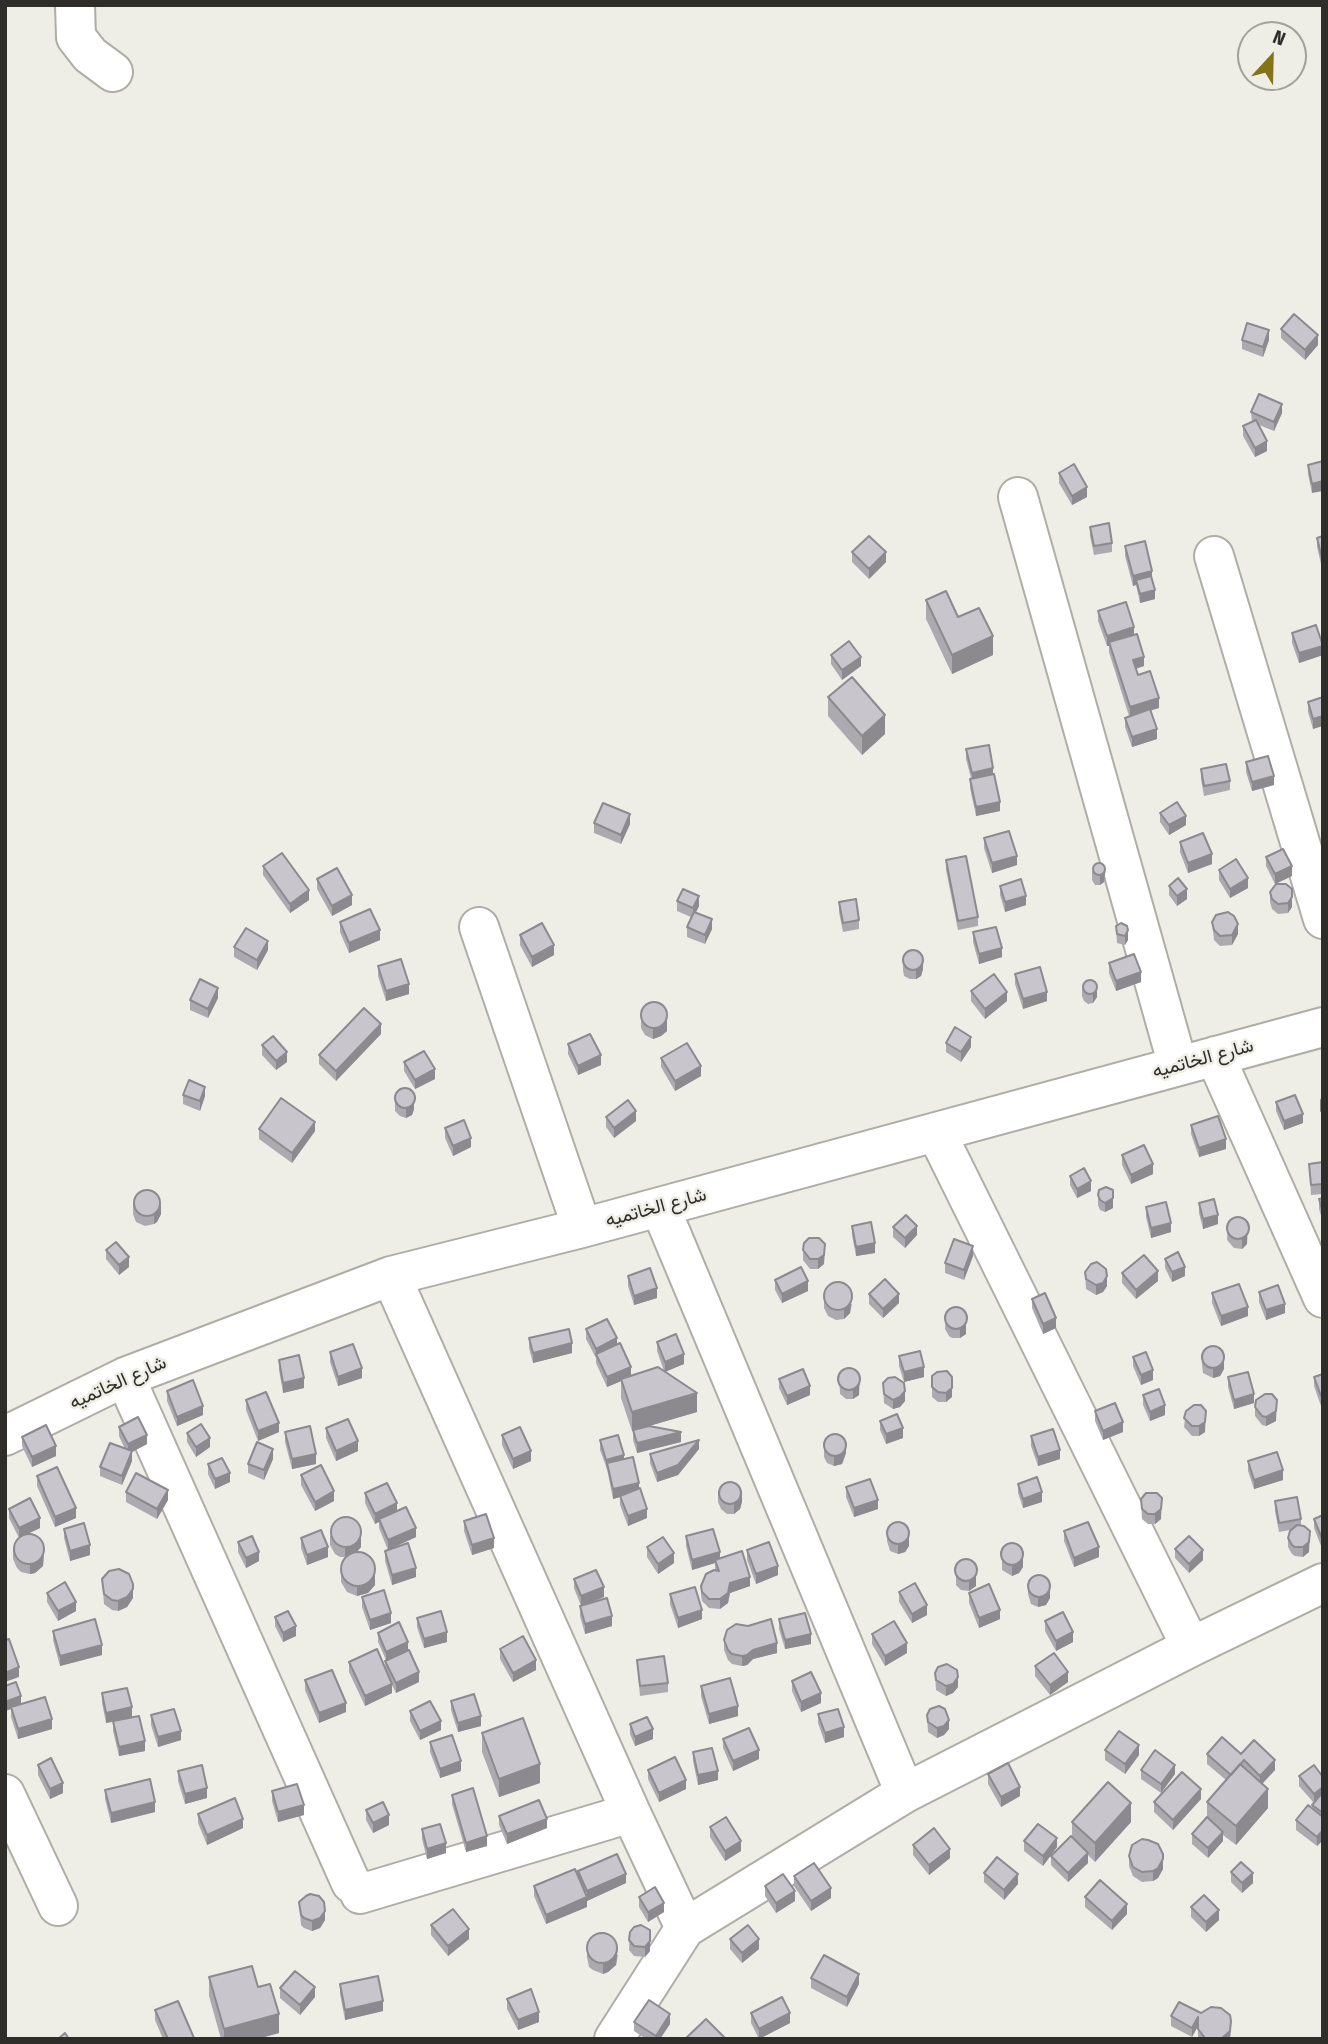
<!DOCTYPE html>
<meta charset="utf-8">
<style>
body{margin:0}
#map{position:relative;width:1328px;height:2044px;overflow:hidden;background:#efeee6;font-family:"Fira Sans Condensed",sans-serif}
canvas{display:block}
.frame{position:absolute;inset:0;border:7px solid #2e2d2a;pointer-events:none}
.north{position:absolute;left:1237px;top:21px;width:70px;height:70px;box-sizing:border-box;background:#efeee6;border:2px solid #a2a19b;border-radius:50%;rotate:22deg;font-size:19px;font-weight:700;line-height:28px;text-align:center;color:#2e2d2a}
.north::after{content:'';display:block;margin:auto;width:24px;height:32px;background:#857417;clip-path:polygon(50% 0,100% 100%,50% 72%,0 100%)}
</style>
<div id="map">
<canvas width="1328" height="2044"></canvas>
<div class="frame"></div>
<div class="north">N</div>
</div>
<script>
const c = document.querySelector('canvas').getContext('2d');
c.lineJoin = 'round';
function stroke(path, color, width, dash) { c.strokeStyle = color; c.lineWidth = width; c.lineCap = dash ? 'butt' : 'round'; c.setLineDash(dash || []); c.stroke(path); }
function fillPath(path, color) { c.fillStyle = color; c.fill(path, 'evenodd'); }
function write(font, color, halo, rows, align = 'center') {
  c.font = font + ' "Fira Sans Condensed",Vazirmatn,sans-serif'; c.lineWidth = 5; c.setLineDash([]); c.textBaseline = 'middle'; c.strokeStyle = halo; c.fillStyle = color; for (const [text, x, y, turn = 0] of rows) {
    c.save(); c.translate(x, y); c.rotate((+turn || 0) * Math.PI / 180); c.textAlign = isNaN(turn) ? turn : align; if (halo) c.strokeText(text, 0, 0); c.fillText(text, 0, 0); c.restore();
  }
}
const minor = new Path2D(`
 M75 5 76 37 90 55 113 72
 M1018 497 1178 1066
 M1214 556 1323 919
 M479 927 582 1228
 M1215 1056 1323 1298
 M936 1132 1191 1647
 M660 1207 905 1793
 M391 1276 631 1813 685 1928
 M125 1377 351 1883 360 1890V1894L631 1813
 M5 1436 125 1377 391 1276 582 1228 1323 1027
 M5 1794 58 1906
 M614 2039 685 1928 905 1793 1191 1647 1323 1583`);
stroke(minor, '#aeada6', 42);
stroke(minor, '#fff', 38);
fillPath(new Path2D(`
 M1281 329 1318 345 1305 360 1281 338Z
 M1242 340H1269L1263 357 1242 349Z
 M1251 412 1282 413 1274 431 1259 425 1267 451 1255 457 1243 436V426L1252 422Z
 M1323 461 1312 493 1308 474V465Z
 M1059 473 1087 497 1072 505 1059 483Z
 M1090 527 1112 543V552L1094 555 1090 536Z
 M1323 536 1322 568 1317 547V538Z
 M1125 546 1152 581 1155 599 1140 603 1136 585 1133 586 1125 556Z
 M852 552 886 562 869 579 852 562Z
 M926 600 958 617 993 655 952 674 926 619Z
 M1098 611 1134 635 1144 666 1136 669 1138 675 1159 708 1151 710 1157 739 1132 747 1125 727V718L1129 716 1109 652V646H1107L1098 621Z
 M1292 633 1323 645V655L1299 663 1292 643Z
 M831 655 861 666 842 680 831 664Z
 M828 697 885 734 862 755 828 716Z
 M1323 697 1313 729 1308 712V702Z
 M966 749 1000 811 976 816 970 788V779L971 778 966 759Z
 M1246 762 1274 785 1252 791 1246 772Z
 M1201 769 1230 781V790L1204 796 1201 779Z
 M1160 813 1186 825 1169 835 1160 822Z
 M594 823 630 824 621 844 594 833Z
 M984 838 1017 865 992 873 984 848Z
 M1180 842 1212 864 1188 873 1180 852Z
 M1266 857 1292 876 1275 884 1266 866Z
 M946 860 978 917V926L958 930 946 870Z
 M263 866 309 900 290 913 263 875Z
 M1219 870 1248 888 1230 898 1219 880Z
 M1092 871 1106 878 1104 882 1100 885H1095L1092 880Z
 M317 879 352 905 332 916 317 889Z
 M1276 884 1292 907 1288 913 1278 914 1272 909 1270 902V892Z
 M1000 886 1026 905 1005 912 1000 895Z
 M1169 886 1187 899 1177 906 1169 895Z
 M677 901 699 906 696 912 712 929 705 944 687 937V927L691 917 677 911Z
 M839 902 859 920V929L843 932 839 912Z
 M340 922 380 940 349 953 340 932Z
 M1212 922 1238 934 1232 945 1220 946 1214 940Z
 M1116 926 1128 940 1125 945 1117 943Z
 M973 932 1002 957 979 964 973 942Z
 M520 935 554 955 532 967 520 945Z
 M234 947 268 950 257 970 234 957Z
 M903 960 923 969 921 976 916 979H910L904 976 903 970Z
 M1109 963 1141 982 1116 991 1109 973Z
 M378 966 409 994 386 1001 378 976Z
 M1015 974 1047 1001 1023 1009 1015 984Z
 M1082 987H1097V997L1093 1003 1088 1004 1084 1001 1082 996Z
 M971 991 1007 1001 985 1019 971 1001Z
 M218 998 208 1018 190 1010V1000Z
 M667 1012V1031L661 1036 653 1039 645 1035 641 1028V1019Z
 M381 1034 336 1081 319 1064V1055Z
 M946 1043 971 1047 961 1062 946 1052Z
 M568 1044 601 1065 578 1075 568 1054Z
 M262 1045 287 1062 276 1070 262 1055Z
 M661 1058 701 1076 675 1091 661 1067Z
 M404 1062 435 1079 415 1089 404 1071Z
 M183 1095 205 1096 200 1111 183 1104Z
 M395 1095 414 1109 412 1115 406 1118 400 1116 395 1111Z
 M1276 1102 1303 1123 1284 1130 1276 1111Z
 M606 1117 636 1121 614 1138 606 1127Z
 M1191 1125 1226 1149 1199 1157 1191 1134Z
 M445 1128 471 1147 453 1156 445 1138Z
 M259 1129 315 1131 292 1163 259 1139Z
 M1122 1155 1153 1174 1131 1184 1122 1165Z
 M1323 1162V1194L1311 1195 1309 1164Z
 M1070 1176 1091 1191 1077 1198 1070 1185Z
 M1098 1195 1113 1208 1105 1212 1100 1210 1098 1205Z
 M1323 1198V1222L1319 1209V1199Z
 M1199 1203 1218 1224 1203 1229 1199 1213Z
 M133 1204 161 1214 157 1222 154 1224 145 1226 136 1222 133 1214Z
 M1146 1207 1171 1232 1151 1238 1146 1217Z
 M1228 1223 1247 1244 1242 1249 1234 1248 1227 1240Z
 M852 1226 875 1253 856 1256 852 1235Z
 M893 1227 917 1235 905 1248 893 1237Z
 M825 1244 824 1264 818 1269H810L803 1260V1250Z
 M106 1250 129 1267 119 1275 106 1259Z
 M973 1256 964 1280 945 1273V1263Z
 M1165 1259 1185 1276 1172 1282 1165 1268Z
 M1085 1272 1107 1286 1103 1292 1096 1295 1086 1289Z
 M1122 1273 1158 1281 1136 1299 1122 1283Z
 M628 1276 657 1298 634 1305 628 1286Z
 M775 1280 808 1291 782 1303 775 1290Z
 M1259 1292 1285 1313 1266 1320 1259 1302Z
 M1212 1293 1248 1316 1221 1326 1212 1303Z
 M869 1294 899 1303 883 1318 869 1304Z
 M824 1298 852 1304 850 1313 844 1319 836 1320 828 1316 824 1308Z
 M1032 1299 1056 1328 1043 1334 1032 1308Z
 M946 1313 966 1334 960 1338H952L949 1336 945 1329Z
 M586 1329 617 1344 631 1376 664 1371 657 1351V1342L684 1364 665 1371 697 1412 649 1426 681 1442 637 1453 633 1440V1430L643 1427 632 1431 621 1398V1381L607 1387 596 1363V1358L586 1339Z
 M529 1338 572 1353 533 1363 529 1348Z
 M330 1352 362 1378 338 1386 330 1362Z
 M1202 1355 1224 1369 1220 1376 1213 1378 1203 1373 1202 1365Z
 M899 1356 924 1377 904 1382 899 1366Z
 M1133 1357 1153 1380 1141 1385 1133 1366Z
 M279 1360 304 1388 283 1393 279 1370Z
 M839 1374 859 1395 853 1399H846L840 1394Z
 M1323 1374V1405L1321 1406 1314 1386V1377Z
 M932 1376 952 1397 946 1402H938L932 1397Z
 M1228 1377 1254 1403 1234 1409 1228 1387Z
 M779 1379 810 1395 787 1405 779 1388Z
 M883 1383 905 1401 900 1407 893 1409 884 1403Z
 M167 1391 203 1415 177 1426 167 1401Z
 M1143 1395 1165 1415 1150 1421 1143 1405Z
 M246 1400 279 1432 258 1441 246 1410Z
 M1255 1407 1276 1421 1266 1426 1262 1425 1255 1416Z
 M1095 1411 1123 1432 1103 1440 1095 1421Z
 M1186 1411 1205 1432 1199 1436H1192L1184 1427Z
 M880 1421 903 1438 886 1444 880 1430Z
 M119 1427 147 1444 132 1452V1461L122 1485 100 1476V1467L125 1449 119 1436Z
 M326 1428 358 1451 336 1461 326 1438Z
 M285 1432 316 1464 292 1469 285 1442Z
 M187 1433 210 1447 196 1457 187 1442Z
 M502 1435 531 1461 513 1469 502 1445Z
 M1031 1436 1060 1459 1038 1466 1031 1446Z
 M22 1437 56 1456 32 1467 22 1446Z
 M600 1440 624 1459 639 1489 647 1518 628 1526 620 1505V1497L613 1499 607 1469 600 1450Z
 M824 1447 846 1453 842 1464 834 1466 827 1463 824 1457Z
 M699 1449 678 1475 657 1482 650 1463V1454Z
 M273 1459 264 1480 248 1473V1464Z
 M1248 1461 1283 1480 1254 1489 1248 1471Z
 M208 1464 230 1482 215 1489 208 1474Z
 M301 1475 334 1501 315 1511 301 1485Z
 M37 1476 76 1518 55 1527 37 1486Z
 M1018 1484 1042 1502 1023 1508 1018 1493Z
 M846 1487 878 1509 854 1517 846 1497Z
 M126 1492 168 1500 157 1519 126 1502Z
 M718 1492 742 1502 740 1509 734 1514H727L721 1509 718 1502Z
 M365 1493 397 1511 416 1537 388 1550 379 1528V1522L375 1524 365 1503Z
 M1141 1499 1161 1519 1155 1524H1148L1142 1519Z
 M1275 1501 1301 1519V1525L1309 1552 1303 1557 1295 1556 1292 1554 1288 1547V1538L1290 1530 1279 1532 1275 1511Z
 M9 1509 40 1528 27 1534 44 1556 43 1566 35 1573 30 1574 21 1572 17 1568 13 1559V1549L19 1538 9 1518Z
 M1323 1515V1551L1314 1528V1519Z
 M464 1521 494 1548 472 1555 464 1531Z
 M361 1528V1547L357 1552 375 1585 368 1593 357 1596 347 1592 341 1582V1572L346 1557H340L335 1554 330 1545V1536Z
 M64 1529 90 1555 70 1561 64 1538Z
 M1064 1531 1099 1557 1074 1567 1064 1541Z
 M887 1532H909V1546L905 1552 898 1554 890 1551 887 1541Z
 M686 1536 720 1558 750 1586 730 1593 728 1603 720 1609 709 1608 702 1601 701 1596V1586L715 1570V1563L692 1570 686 1546Z
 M301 1538 328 1557 307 1565 301 1548Z
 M238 1542 259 1561 246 1568 238 1552Z
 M647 1547 674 1563 658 1574 647 1557Z
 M1002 1549 1023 1567 1019 1573 1012 1576 1002 1570Z
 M1175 1549 1203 1560 1189 1573 1175 1558Z
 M747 1550 778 1575 756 1584 747 1560Z
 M385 1551 416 1577 392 1585 385 1561Z
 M956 1566 976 1586 969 1591 961 1590 956 1585Z
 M102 1579 133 1584V1598L127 1607 118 1611 112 1610 104 1604Z
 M574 1579 604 1597 585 1605 612 1626 585 1634 580 1616V1606H581L574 1588Z
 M1028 1585 1050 1598 1046 1605 1038 1607 1031 1604 1028 1594Z
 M899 1592 927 1615 912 1623 899 1602Z
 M47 1593 76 1611 58 1621 47 1602Z
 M969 1593 1000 1619 979 1628 969 1603Z
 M670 1594 702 1619 678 1628 670 1604Z
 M362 1597 391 1623 370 1630 362 1607Z
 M275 1617 296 1636 283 1642 275 1626Z
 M417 1618 447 1642 424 1648 417 1627Z
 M779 1619 811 1644 785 1649 779 1629Z
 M1045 1621 1073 1642 1056 1651 1045 1631Z
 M53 1631 102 1655 60 1666 53 1640Z
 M378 1633 408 1651 419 1682 396 1693 392 1685V1693L365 1706 349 1672V1662L385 1668 386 1660 378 1642Z
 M872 1634 907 1653 885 1666 872 1644Z
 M724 1640 777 1653 753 1659 747 1665 742 1666 732 1664 728 1660 724 1650Z
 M500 1649 536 1670 513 1682 500 1659Z
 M637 1660 668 1683V1692L640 1696Z
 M1035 1666 1068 1682 1050 1695 1035 1676Z
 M935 1673 958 1687 953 1693 946 1696 936 1690Z
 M305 1680 346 1712 319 1723 305 1690Z
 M792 1681 821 1703 801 1712 792 1691Z
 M701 1686 738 1716 709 1724 701 1696Z
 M102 1693 132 1717 145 1751 119 1756 113 1731V1722L106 1723 102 1703Z
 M451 1701 481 1726 458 1732 451 1710Z
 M21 1704 52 1729 18 1739 11 1717V1709Z
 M410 1711 441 1730 420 1740 410 1721Z
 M818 1714 844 1737 825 1743 818 1723Z
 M151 1715 181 1740 158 1747 151 1725Z
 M927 1715 949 1729 944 1735 937 1738 928 1732Z
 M630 1724 653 1739 635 1746 630 1734Z
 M482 1733 540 1783 499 1797 482 1752Z
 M723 1739 759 1759 733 1771 723 1748Z
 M430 1742 461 1771 440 1778 430 1752Z
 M1105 1750 1139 1755 1125 1774 1105 1760Z
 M693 1752 718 1780 698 1785 693 1761Z
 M1207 1754H1241L1275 1770 1262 1784 1268 1808 1236 1845 1223 1835V1841L1208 1858 1192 1844V1834L1207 1817V1802L1226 1780 1207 1764Z
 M38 1765 63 1793 50 1799 38 1775Z
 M648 1770 686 1789 659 1802 648 1779Z
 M1141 1770 1175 1774 1161 1793 1141 1779Z
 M178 1771 207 1798 185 1804 178 1781Z
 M988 1774 1020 1796 1001 1807 988 1784Z
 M1299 1776 1323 1777V1840L1317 1846 1296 1830V1820L1312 1809V1805L1314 1803 1299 1786Z
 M105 1790 155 1812 111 1823 105 1799Z
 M272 1791 304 1815 278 1822 272 1801Z
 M452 1795 487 1846 466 1852 452 1804Z
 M1201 1799 1173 1830 1154 1812V1802Z
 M366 1810 389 1825 373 1833 366 1820Z
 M198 1814 243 1828 207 1845 198 1823Z
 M499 1816 547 1828 507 1844 499 1825Z
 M1072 1822H1131L1095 1862 1088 1855V1863L1068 1882 1051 1865V1856L1072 1837Z
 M710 1827 741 1851 725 1861 710 1837Z
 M422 1829 446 1853 427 1859 422 1839Z
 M1024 1841 1057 1847 1043 1866 1024 1851Z
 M913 1845 950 1858 929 1875 913 1855Z
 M1163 1854V1869L1158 1878 1153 1881 1142 1882 1133 1876 1129 1866V1856Z
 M578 1871 626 1883 587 1901V1907L546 1924 534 1896V1886L578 1876Z
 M1231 1872 1253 1883 1242 1893 1231 1882Z
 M984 1873 1018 1884 1004 1900 984 1882Z
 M794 1876 831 1898 811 1911 794 1886Z
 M765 1886 795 1901 776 1913 765 1896Z
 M639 1897 664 1912 648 1922 639 1907Z
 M1085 1897 1127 1914 1112 1930 1085 1907Z
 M299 1902 325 1920 320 1928 312 1931 304 1928 301 1925Z
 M1191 1907 1219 1920 1206 1932 1191 1917Z
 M431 1925 469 1939 448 1956 431 1935Z
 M630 1932 650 1951 645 1957 634 1956 629 1950Z
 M730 1939 759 1949 742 1963 730 1949Z
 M587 1947 618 1955 616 1965 608 1972 603 1974 593 1970 589 1967 587 1957Z
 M209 1977 258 1987 279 2033 257 2039H221L209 1996Z
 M811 1978 859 1984 847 2007 811 1988Z
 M340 1984 383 2011 345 2020 340 1994Z
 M280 1988 315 1997 300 2015 280 1998Z
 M507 1999 539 2022 518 2030 507 2009Z
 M155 2010 194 2039H163L155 2020Z
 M751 2013 790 2023 759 2039 751 2023Z
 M1171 2016 1231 2030 1230 2039H1198V2026L1192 2037 1171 2026Z
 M634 2022 670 2024 660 2039H646L634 2031Z`), '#aca9af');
fillPath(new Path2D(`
 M1269 330V340L1263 357V347Z
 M1318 335V345L1305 360V350Z
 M1282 404V413L1274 431V422Z
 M1267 441V451L1255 457V448Z
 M1323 481V491L1312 493V484Z
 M1087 487V497L1072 505V496Z
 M886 552V562L869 579V569Z
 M1152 571V581L1136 580V585L1133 586V576Z
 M1155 590V599L1140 603V594Z
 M1134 627V637L1109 642V646H1107V636Z
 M993 636V655L952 674V655Z
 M1323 646V655L1299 663V653Z
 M861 657V666L842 680V670Z
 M1144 657V666L1133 669V660Z
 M1159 698V708L1130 717V707Z
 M885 715V734L862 755V736Z
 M1323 716V726L1313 729V719Z
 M1157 729V739L1132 747V737Z
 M993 768V778L972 783V773Z
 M1274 776V785L1252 791V782Z
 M1000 802V811L976 816V807Z
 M630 814V824L621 844V835Z
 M1186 816V825L1169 835V825Z
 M1212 854V864L1188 873V863Z
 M1017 856V865L992 873V863Z
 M1292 866V876L1275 884V874Z
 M1106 868 1104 882 1100 885V876Z
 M1248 878V888L1230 898V889Z
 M1187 889V899L1177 906V896Z
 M309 890V900L290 913V904Z
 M352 895V905L332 916V906Z
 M699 896V906L693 918V908Z
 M1026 896V905L1005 912V902Z
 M1292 897V907L1288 913V903Z
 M712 919V929L705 944V935Z
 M1238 924V934L1232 945V935Z
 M380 930V940L349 953V943Z
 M1128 930V940L1125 945V936Z
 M268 941V950L257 970V960Z
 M554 945V955L532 967V957Z
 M1002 948V957L979 964V954Z
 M923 960V969L921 976 916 979V970Z
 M1141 972V982L1116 991V981Z
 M409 984V994L386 1001V991Z
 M1097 987V997L1093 1003V993Z
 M218 988V998L208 1018V1009Z
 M1007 992V1001L985 1019V1009Z
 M1047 992V1001L1023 1009V999Z
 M667 1021V1031L661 1036 653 1039V1029Z
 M381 1024V1034L336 1081V1071Z
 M971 1037V1047L961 1062V1052Z
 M287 1052V1062L276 1070V1061Z
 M601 1055V1065L578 1075V1066Z
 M701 1066V1076L675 1091V1081Z
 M435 1069V1079L415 1089V1080Z
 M205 1087V1096L200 1111V1101Z
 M414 1099V1109L412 1115 406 1118V1108Z
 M636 1111V1121L614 1138V1128Z
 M1303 1114V1123L1284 1130V1121Z
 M315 1122V1131L292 1163V1153Z
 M471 1138V1147L453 1156V1146Z
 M1226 1139V1149L1199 1157V1148Z
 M1153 1164V1174L1131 1184V1175Z
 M1091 1181V1191L1077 1198V1189Z
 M1113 1198V1208L1105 1212V1203Z
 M161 1204V1214L157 1222 154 1224V1215Z
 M1218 1215V1224L1203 1229V1219Z
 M1171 1223V1232L1151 1238V1228Z
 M1248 1223 1247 1244 1242 1249V1239Z
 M917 1226V1235L905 1248V1238Z
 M875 1243V1253L856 1256V1247Z
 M825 1244 824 1264 818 1269V1259Z
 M973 1246V1256L964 1280V1270Z
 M129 1257V1267L119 1275V1265Z
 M1185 1267V1276L1172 1282V1272Z
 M1158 1271V1281L1136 1299V1290Z
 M1107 1276V1286L1103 1292 1096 1295V1285Z
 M808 1281V1291L782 1303V1294Z
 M657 1288V1298L634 1305V1296Z
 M899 1294V1303L883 1318V1309Z
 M852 1295 850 1313 844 1319V1309Z
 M1285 1304V1313L1266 1320V1310Z
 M1248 1307V1316L1221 1326V1316Z
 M966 1313V1334L960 1338V1329Z
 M1056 1318V1328L1043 1334V1324Z
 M617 1338V1348L596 1354V1358V1349Z
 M572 1343V1353L533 1363V1353Z
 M684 1354V1364L665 1372V1362Z
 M1224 1360V1369L1220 1376 1213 1378V1369Z
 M631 1367V1377L607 1387V1377Z
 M924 1367V1377L904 1382V1372Z
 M362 1368V1378L338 1386V1377Z
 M1153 1370V1380L1141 1385V1375Z
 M860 1374 859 1395 853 1399V1390Z
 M952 1377V1397L946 1402V1393Z
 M304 1378V1388L283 1393V1383Z
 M810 1386V1395L787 1405V1396Z
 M905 1391V1401L900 1407 893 1409V1400Z
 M697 1393V1412L632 1431V1412Z
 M1254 1394V1403L1234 1409V1400Z
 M1321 1396H1323V1405L1321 1406Z
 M1277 1400 1276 1421 1266 1426V1417Z
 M1165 1405V1415L1150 1421V1412Z
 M203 1406V1415L177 1426V1417Z
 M1206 1411 1205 1432 1199 1436V1426Z
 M1123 1422V1432L1103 1440V1431Z
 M279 1423V1432L258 1441V1431Z
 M903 1428V1438L886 1444V1434Z
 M681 1432V1442L637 1453V1443Z
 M147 1435V1444L132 1452V1461L122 1485V1476L128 1454V1444Z
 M210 1438V1447L196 1457V1447Z
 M699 1440V1449L678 1475 657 1482V1473Z
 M358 1441V1451L336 1461V1451Z
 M846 1444V1453L842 1464 834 1466V1456Z
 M56 1446V1456L32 1467V1457Z
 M273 1449V1459L264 1480V1470Z
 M1060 1450V1459L1038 1466V1457Z
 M531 1451V1461L513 1469V1459Z
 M316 1454V1464L292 1469V1459Z
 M624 1455V1465L607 1463 606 1470V1460Z
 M1283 1470V1480L1254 1489V1480Z
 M230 1473V1482L215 1489V1479Z
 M639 1483V1492L613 1499V1489Z
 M168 1490V1500L157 1519V1509Z
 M334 1491V1501L315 1511V1502Z
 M1042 1492V1502L1023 1508V1499Z
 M742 1493V1502L740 1509 734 1514V1504Z
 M1162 1498 1161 1519 1155 1524V1514Z
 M878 1500V1509L854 1517V1508Z
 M397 1503V1513L379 1519V1522L375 1524V1514Z
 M76 1508V1518L55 1527V1517Z
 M647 1509V1518L628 1526V1516Z
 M40 1518V1528L19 1538V1528Z
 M416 1528V1537L388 1550V1540Z
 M1310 1531 1309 1552 1303 1557V1547Z
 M909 1536V1546L905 1552 898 1554V1545Z
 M361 1538V1547L354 1555 345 1558V1548Z
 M494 1538V1548L472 1555V1545Z
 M90 1545V1555L70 1561V1551Z
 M44 1546 43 1566 35 1573 30 1574V1564Z
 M328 1547V1557L307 1565V1555Z
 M1099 1547V1557L1074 1567V1558Z
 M1203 1550V1560L1189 1573V1564Z
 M259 1552V1561L246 1568V1558Z
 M720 1552V1562L715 1560V1563L692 1570V1560Z
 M674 1553V1563L658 1574V1564Z
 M1023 1557V1567L1019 1573 1012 1576V1566Z
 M976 1565V1586L969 1591V1581Z
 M778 1566V1575L756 1584V1574Z
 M416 1568V1577L392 1585V1575Z
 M375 1575V1585L368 1593 357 1596V1587Z
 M750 1577V1586L730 1593 728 1603 720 1609V1599L730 1583Z
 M604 1587V1597L581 1606V1596Z
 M133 1589V1598L127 1607 118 1611V1601Z
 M1050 1589V1598L1046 1605 1038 1607V1597Z
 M76 1602V1611L58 1621V1611Z
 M927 1605V1615L912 1623V1614Z
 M702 1610V1619L678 1628V1618Z
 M1000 1610V1619L979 1628V1618Z
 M391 1613V1623L370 1630V1620Z
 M612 1616V1626L585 1634V1624Z
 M296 1626V1636L283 1642V1633Z
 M447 1632V1642L424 1648V1639Z
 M1073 1632V1642L1056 1651V1641Z
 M811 1634V1644L785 1649V1640Z
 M408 1642V1651L386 1661V1652Z
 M777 1643V1653L753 1659 747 1665 742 1666V1656L753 1650Z
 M907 1643V1653L885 1666V1656Z
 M102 1645V1655L60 1666V1656Z
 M536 1660V1670L513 1682V1673Z
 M19 1667V1677L5 1682V1673Z
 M419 1672V1682L396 1693V1683Z
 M1068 1672V1682L1050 1695V1685Z
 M958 1677V1687L953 1693 946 1696V1686Z
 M392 1684V1693L365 1706V1696Z
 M821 1693V1703L801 1712V1702Z
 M21 1696V1706L5 1711V1702Z
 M346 1703V1712L319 1723V1713Z
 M738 1706V1716L709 1724V1714Z
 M132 1707V1717L106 1723V1713Z
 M481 1716V1726L458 1732V1723Z
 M52 1719V1729L18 1739V1729Z
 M949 1720V1729L944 1735 937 1738V1728Z
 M441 1721V1730L420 1740V1731Z
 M844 1727V1737L825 1743V1733Z
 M653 1729V1739L635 1746V1737Z
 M181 1731V1740L158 1747V1737Z
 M145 1741V1751L119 1756V1747Z
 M1139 1745V1755L1125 1774V1764Z
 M759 1750V1759L733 1771V1761Z
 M1275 1760V1770L1260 1786V1776Z
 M461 1761V1771L440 1778V1769Z
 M540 1764V1783L499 1797V1779Z
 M1175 1765V1774L1161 1793V1784Z
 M718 1771V1780L698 1785V1775Z
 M686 1780V1789L659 1802V1793Z
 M63 1783V1793L50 1799V1789Z
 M1020 1787V1796L1001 1807V1797Z
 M1323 1787V1796L1314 1803V1794Z
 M207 1788V1798L185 1804V1794Z
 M1201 1789V1799L1173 1830V1820Z
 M1268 1789V1808L1236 1845V1826Z
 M155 1802V1812L111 1823V1813Z
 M1131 1803V1822L1095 1862V1843Z
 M304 1805V1815L278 1822V1812Z
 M389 1815V1825L373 1833V1823Z
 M243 1819V1828L207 1845V1835Z
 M547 1819V1828L507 1844V1834Z
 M1323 1830V1840L1317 1846V1837Z
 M1223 1832V1841L1208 1858V1848Z
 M487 1836V1846L466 1852V1843Z
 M1057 1838V1847L1043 1866V1856Z
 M741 1841V1851L725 1861V1851Z
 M446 1843V1853L427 1859V1849Z
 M950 1849V1858L929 1875V1865Z
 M1088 1853V1863L1068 1882V1873Z
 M1163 1859V1869L1158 1878 1153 1881V1871Z
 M1253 1873V1883L1242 1893V1883Z
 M626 1874V1883L587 1901V1907L546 1924V1915L587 1897V1891Z
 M1018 1874V1884L1004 1900V1890Z
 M831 1888V1898L811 1911V1901Z
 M795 1891V1901L776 1913V1903Z
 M664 1903V1912L648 1922V1912Z
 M1127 1904V1914L1112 1930V1921Z
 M1219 1910V1920L1206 1932V1922Z
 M325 1911V1920L320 1928 312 1931V1921Z
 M469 1929V1939L448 1956V1946Z
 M759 1939V1949L742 1963V1953Z
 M650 1941V1951L645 1957V1947Z
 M618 1946 616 1965 608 1972 603 1974V1964Z
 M859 1974V1984L847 2007V1997Z
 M315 1987V1997L300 2015V2005Z
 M383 2001V2011L345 2020V2010Z
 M539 2012V2022L518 2030V2020Z
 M790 2013V2023L759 2039V2029Z
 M279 2014V2033L257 2039H224V2029Z
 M670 2014V2024L660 2039H656V2036Z
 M1198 2017V2026L1192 2037V2028Z
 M1231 2021 1230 2039H1221Z`), '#8c8a8f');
const building = new Path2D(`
 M1294 314 1318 335 1305 350 1281 329Z
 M1247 323 1269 330 1263 347 1242 340Z
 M1259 394 1282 404 1274 422 1251 412Z
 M1256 420 1267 441 1255 448 1243 426Z
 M1323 461V481L1312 484 1308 465Z
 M1074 464 1087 487 1072 496 1059 473Z
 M1109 523 1112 543 1094 546 1090 527Z
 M869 536 886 552 869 569 852 552Z
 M1323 536V558H1322L1317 538Z
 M1145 541 1152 571 1133 576 1125 546Z
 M1151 576 1155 590 1140 594 1136 580Z
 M946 591 958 617 979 608 993 636 952 655 926 600Z
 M1126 602 1134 627 1107 636 1098 611Z
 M1316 625 1323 646 1299 653 1292 633Z
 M1137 634 1144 657 1133 660 1138 675 1150 671 1159 698 1130 707 1109 642Z
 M849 641 861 657 842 670 831 655Z
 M852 677 885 715 862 736 828 697Z
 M1323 697V716L1313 719 1308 702Z
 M1150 709 1157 729 1132 737 1125 718Z
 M989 745 993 768 972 773 966 749Z
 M1268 756 1274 776 1252 782 1246 762Z
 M1226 764 1230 781 1204 786 1201 769Z
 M994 774 1000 802 976 807 970 779Z
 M1177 802 1186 816 1169 825 1160 813Z
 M603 803 630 814 621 835 594 823Z
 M1009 831 1017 856 992 863 984 838Z
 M1203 833 1212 854 1188 863 1180 842Z
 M1283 849 1292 866 1275 874 1266 857Z
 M282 853 309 890 290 904 263 866Z
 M966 856 978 917 958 921 946 860Z
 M1236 859 1248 878 1230 889 1219 870Z
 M1093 869a6 6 0 1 1 12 0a6 6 0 1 1-12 0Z
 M337 868 352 895 332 906 317 879Z
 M1178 878 1187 889 1177 896 1169 886Z
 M1021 879 1026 896 1005 902 1000 886Z
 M1276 884H1286L1292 889V897L1288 903 1278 904 1272 899 1270 892Z
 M683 889 699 896 693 908 677 901Z
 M856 899 859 920 843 923 839 902Z
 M370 909 380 930 349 943 340 922Z
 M694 912 712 919 705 935 687 927Z
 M1228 912 1234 916 1238 924 1232 935 1220 936 1214 930 1212 922 1216 915Z
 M542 923 554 945 532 957 520 935Z
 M1121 923 1127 926 1128 930 1125 936 1117 934 1116 926Z
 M996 927 1002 948 979 954 973 932Z
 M246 928 268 941 257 960 234 947Z
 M903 960a10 10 0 1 1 20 0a10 10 0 1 1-20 0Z
 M1134 954 1141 972 1116 981 1109 963Z
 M401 959 409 984 386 991 378 966Z
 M1040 967 1047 992 1023 999 1015 974Z
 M994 974 1007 992 985 1009 971 991Z
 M200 979 218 988 208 1009 190 1000Z
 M1083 987a7 7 0 1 1 14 0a7 7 0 1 1-14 0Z
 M641 1015a13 13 0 1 1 26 0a13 13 0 1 1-26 0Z
 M364 1008 381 1024 336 1071 319 1055Z
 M955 1027 971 1037 961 1052 946 1043Z
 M590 1034 601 1055 578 1066 568 1044Z
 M273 1036 287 1052 276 1061 262 1045Z
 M687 1043 701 1066 675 1081 661 1058Z
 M424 1051 435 1069 415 1080 404 1062Z
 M189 1080 205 1087 200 1101 183 1095Z
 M395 1098a10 10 0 1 1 20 0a10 10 0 1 1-20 0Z
 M1295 1095 1303 1114 1284 1121 1276 1102Z
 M281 1098 315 1122 292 1153 259 1129Z
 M1323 1099V1112L1321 1111V1100Z
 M628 1100 636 1111 614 1128 606 1117Z
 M1218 1116 1226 1139 1199 1148 1191 1125Z
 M464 1120 471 1138 453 1146 445 1128Z
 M1144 1145 1153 1164 1131 1175 1122 1155Z
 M1323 1162V1184L1311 1185 1309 1164Z
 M1084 1168 1091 1181 1077 1189 1070 1176Z
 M1106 1187 1113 1190V1198L1105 1203 1100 1200 1098 1195 1099 1190Z
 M134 1203a13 13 0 1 1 26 0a13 13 0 1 1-26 0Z
 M1323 1198V1212L1319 1199Z
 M1214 1199 1218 1215 1203 1219 1199 1203Z
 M1166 1202 1171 1223 1151 1228 1146 1207Z
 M906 1215 917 1226 905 1238 893 1227Z
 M1227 1228a11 11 0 1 1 22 0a11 11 0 1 1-22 0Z
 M871 1222 875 1243 856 1247 852 1226Z
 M809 1238H819L825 1244 824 1255 818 1259H810L803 1250 804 1243Z
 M954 1239 973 1246 964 1270 945 1263Z
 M116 1242 129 1257 119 1265 106 1250Z
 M1178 1252 1185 1267 1172 1272 1165 1259Z
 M1144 1255 1158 1271 1136 1290 1122 1273Z
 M1097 1262 1106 1269 1107 1276 1103 1283 1096 1285 1086 1279 1085 1272 1091 1264Z
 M801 1267 808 1281 782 1294 775 1280Z
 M650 1268 657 1288 634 1296 628 1276Z
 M885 1279 899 1294 883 1309 869 1294Z
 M824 1296a14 14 0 1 1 28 0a14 14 0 1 1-28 0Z
 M1239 1284 1248 1307 1221 1316 1212 1293Z
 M1278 1285 1285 1304 1266 1310 1259 1292Z
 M1045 1293 1056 1318 1043 1324 1032 1299Z
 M945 1318a11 11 0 1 1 22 0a11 11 0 1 1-22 0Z
 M607 1319 617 1338 596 1349 586 1329Z
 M569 1329 572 1343 533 1353 529 1338Z
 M676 1334 684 1354 665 1362 657 1342Z
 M620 1343 631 1367 607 1377 596 1354Z
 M353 1344 362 1368 338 1377 330 1352Z
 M1202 1357a11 11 0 1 1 22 0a11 11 0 1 1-22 0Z
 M920 1351 924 1367 904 1372 899 1356Z
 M1146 1352 1153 1370 1141 1375 1133 1357Z
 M299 1355 304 1378 283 1383 279 1360Z
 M658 1367 697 1393 632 1412 621 1379Z
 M838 1379a11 11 0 1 1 22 0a11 11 0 1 1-22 0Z
 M803 1369 810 1386 787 1396 779 1379Z
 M947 1371 952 1377V1388L946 1393 938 1392 932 1387V1376L937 1372Z
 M1248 1372 1254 1394 1234 1400 1228 1377Z
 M1323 1374V1396H1321L1314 1377Z
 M895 1377 904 1383 905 1391 900 1397 893 1400 884 1394 883 1383 888 1378Z
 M193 1380 203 1406 177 1417 167 1391Z
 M1159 1389 1165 1405 1150 1412 1143 1395Z
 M266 1392 279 1423 258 1431 246 1400Z
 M1265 1394H1272L1277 1400 1276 1411 1266 1417 1262 1416 1255 1407 1256 1400Z
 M1115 1403 1123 1422 1103 1431 1095 1411Z
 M1194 1405H1201L1206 1411 1205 1422 1199 1426H1192L1184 1418 1186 1411Z
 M897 1414 903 1428 886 1434 880 1421Z
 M138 1417 147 1435 128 1444 119 1427Z
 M348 1419 358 1441 336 1451 326 1428Z
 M201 1424 210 1438 196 1447 187 1433Z
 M46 1425 56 1446 32 1457 22 1437Z
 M310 1426 316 1454 292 1459 285 1432Z
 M649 1426 681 1432 637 1443 633 1430Z
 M520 1427 531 1451 513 1459 502 1435Z
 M1053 1429 1060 1450 1038 1457 1031 1436Z
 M824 1445a11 11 0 1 1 22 0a11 11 0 1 1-22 0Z
 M618 1435 624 1455 606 1460 600 1440Z
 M699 1440 678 1465 657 1473 650 1454Z
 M257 1442 273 1449 264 1470 248 1464Z
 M110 1443 132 1451 122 1476 100 1467Z
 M1277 1452 1283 1470 1254 1480 1248 1461Z
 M633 1457 639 1483 613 1489 607 1463Z
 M222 1458 230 1473 215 1479 208 1464Z
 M321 1465 334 1491 315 1502 301 1475Z
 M57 1467 76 1508 55 1517 37 1476Z
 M136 1473 168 1490 157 1509 126 1492Z
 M1037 1477 1042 1492 1023 1499 1018 1484Z
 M870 1479 878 1500 854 1508 846 1487Z
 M719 1493a11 11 0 1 1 22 0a11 11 0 1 1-22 0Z
 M387 1483 397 1503 375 1514 365 1493Z
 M640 1488 647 1509 628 1516 620 1496Z
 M1146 1493H1157L1162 1498 1161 1509 1155 1514H1148L1142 1509 1141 1499Z
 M1297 1497 1301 1519 1279 1523 1275 1501Z
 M30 1498 40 1518 19 1528 9 1509Z
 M406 1507 416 1528 388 1540 379 1519Z
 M486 1514 494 1538 472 1545 464 1521Z
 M1323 1515V1541L1314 1519Z
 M331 1532a15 15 0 1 1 30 0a15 15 0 1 1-30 0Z
 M1088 1522 1099 1547 1074 1558 1064 1531Z
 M887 1533a11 11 0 1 1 22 0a11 11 0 1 1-22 0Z
 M84 1523 90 1545 70 1551 64 1529Z
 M1297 1525 1304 1526 1310 1531 1309 1542 1303 1547H1295L1292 1545 1288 1538 1290 1531Z
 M713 1529 720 1552 692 1560 686 1536Z
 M321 1530 328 1547 307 1555 301 1538Z
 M14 1549a15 15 0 1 1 30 0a15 15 0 1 1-30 0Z
 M252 1536 259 1552 246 1558 238 1542Z
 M1189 1536 1203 1550 1189 1564 1175 1549Z
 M663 1537 674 1553 658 1564 647 1547Z
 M769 1542 778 1566 756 1574 747 1550Z
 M408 1543 416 1568 392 1575 385 1551Z
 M1001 1554a11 11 0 1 1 22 0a11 11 0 1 1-22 0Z
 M742 1551 750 1577 730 1583 728 1593 720 1599H709L702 1592 701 1586 706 1574 714 1570 719 1571 715 1560Z
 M341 1569a17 17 0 1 1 34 0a17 17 0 1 1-34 0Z
 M955 1570a11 11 0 1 1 22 0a11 11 0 1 1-22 0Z
 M119 1569 129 1574 133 1584V1589L127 1597 118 1601 112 1600 104 1594 102 1579 109 1571Z
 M596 1570 604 1587 581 1596 574 1579Z
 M1028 1586a11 11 0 1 1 22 0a11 11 0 1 1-22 0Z
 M65 1582 76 1602 58 1611 47 1593Z
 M915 1583 927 1605 912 1614 899 1592Z
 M989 1584 1000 1610 979 1618 969 1593Z
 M695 1587 702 1610 678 1618 670 1594Z
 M384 1590 391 1613 370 1620 362 1597Z
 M607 1598 612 1616 585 1624 580 1606Z
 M288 1611 296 1626 283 1633 275 1617Z
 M441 1611 447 1632 424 1639 417 1618Z
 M1063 1612 1073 1632 1056 1641 1045 1621Z
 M805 1613 811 1634 785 1640 779 1619Z
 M95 1619 102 1645 60 1656 53 1631Z
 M771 1619 777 1643 753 1650 747 1655 742 1656 732 1654 728 1650 724 1640 727 1630 736 1624 748 1626Z
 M894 1621 907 1643 885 1656 872 1634Z
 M399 1622 408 1642 386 1652 378 1633Z
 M523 1636 536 1660 513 1673 500 1649Z
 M9 1639 19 1667 5 1673V1640Z
 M377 1649 392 1684 365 1696 349 1662Z
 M409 1650 419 1672 396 1683 385 1661Z
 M1054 1653 1068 1672 1050 1685 1035 1666Z
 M664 1656 668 1683 640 1686 637 1660Z
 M947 1664 957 1670 958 1677 953 1684 946 1686 936 1680 935 1673 938 1667Z
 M332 1670 346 1703 319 1713 305 1680Z
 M811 1672 821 1693 801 1702 792 1681Z
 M730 1678 738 1706 709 1714 701 1686Z
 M16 1682 21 1696 5 1702V1686Z
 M127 1688 132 1707 106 1713 102 1693Z
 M474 1694 481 1716 458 1723 451 1701Z
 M45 1697 52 1719 18 1729 11 1707Z
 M430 1701 441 1721 420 1731 410 1711Z
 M939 1706 945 1709 949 1720 944 1726 937 1728 928 1722 927 1715 930 1709Z
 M174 1709 181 1731 158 1737 151 1715Z
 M838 1709 844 1727 825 1733 818 1714Z
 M139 1716 145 1741 119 1747 113 1721Z
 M647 1717 653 1729 635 1737 630 1724Z
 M523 1718 540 1764 499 1779 482 1733Z
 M749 1728 759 1750 733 1761 723 1739Z
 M1119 1731 1139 1745 1125 1764 1105 1750Z
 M452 1735 461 1761 440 1769 430 1742Z
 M1222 1737 1241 1754 1254 1740 1275 1760 1260 1776 1244 1760 1231 1775 1207 1754Z
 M712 1748 718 1771 698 1775 693 1752Z
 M1155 1750 1175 1765 1161 1784 1141 1770Z
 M675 1757 686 1780 659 1793 648 1770Z
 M51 1758 63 1783 50 1789 38 1765Z
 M1008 1763 1020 1787 1001 1797 988 1774Z
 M1240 1764 1268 1789 1236 1826 1207 1802Z
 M202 1765 207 1788 185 1794 178 1771Z
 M1314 1765 1323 1777V1787L1314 1794 1299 1776Z
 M1182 1772 1201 1789 1173 1820 1154 1802Z
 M150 1779 155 1802 111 1813 105 1790Z
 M1108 1782 1131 1803 1095 1843 1072 1822Z
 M297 1784 304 1805 278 1812 272 1791Z
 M473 1788 487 1836 466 1843 452 1795Z
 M1323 1792V1813L1312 1805Z
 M235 1798 243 1819 207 1835 198 1814Z
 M539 1800 547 1819 507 1834 499 1816Z
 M383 1802 389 1815 373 1823 366 1810Z
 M1308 1805 1323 1817V1830L1317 1837 1296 1820Z
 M726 1817 741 1841 725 1851 710 1827Z
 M1207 1817 1223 1832 1208 1848 1192 1834Z
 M440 1824 446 1843 427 1849 422 1829Z
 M1038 1824 1057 1838 1043 1856 1024 1841Z
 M934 1828 950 1849 929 1865 913 1845Z
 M1071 1836 1088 1853 1068 1873 1051 1856Z
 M1142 1839 1148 1840 1158 1844 1163 1854V1859L1158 1868 1153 1871 1142 1872 1133 1867 1129 1856 1132 1845Z
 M617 1854 626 1874 587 1891 578 1871Z
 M997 1857 1018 1874 1004 1890 984 1873Z
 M1241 1862 1253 1873 1242 1883 1231 1872Z
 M814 1863 831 1888 811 1901 794 1876Z
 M575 1869 587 1897 546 1915 534 1886Z
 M783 1874 795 1891 776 1903 765 1886Z
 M1100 1880 1127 1904 1112 1921 1085 1897Z
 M655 1887 664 1903 648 1912 639 1897Z
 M310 1894 319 1896 324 1902 325 1911 320 1918 312 1921 304 1918 301 1915 299 1902 306 1896Z
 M1204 1895 1219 1910 1206 1922 1191 1907Z
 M453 1909 469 1929 448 1946 431 1925Z
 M641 1925 650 1930V1941L645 1947 634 1946 629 1940 630 1932 634 1927Z
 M748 1925 759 1939 742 1953 730 1939Z
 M587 1948a15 15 0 1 1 30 0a15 15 0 1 1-30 0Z
 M824 1955 859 1974 847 1997 811 1978Z
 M252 1966 258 1987 270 1984 279 2014 224 2029 209 1977Z
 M295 1971 315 1987 300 2005 280 1988Z
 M378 1976 383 2001 345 2010 340 1984Z
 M531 1989 539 2012 518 2020 507 1999Z
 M782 1997 790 2013 759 2029 751 2013Z
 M649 2000 670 2014 656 2036 634 2022Z
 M178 2001 194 2038 192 2039H168L155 2010Z
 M1179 2002 1201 2013 1211 2007 1221 2008 1230 2015 1231 2021 1230 2031 1221 2039 1205 2038 1198 2029V2017L1192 2028 1171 2016Z
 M706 2019 725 2038 685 2039Z
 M65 2033 69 2039H58Z`);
fillPath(building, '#c8c5cc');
stroke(building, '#8c8a8f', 2);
write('19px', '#2e2d2a', '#efeee6', [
 ["شارع الخاتميه",1203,1059,-15],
 ["شارع الخاتميه",656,1208,-15],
 ["شارع الخاتميه",118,1383,-24]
]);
</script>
